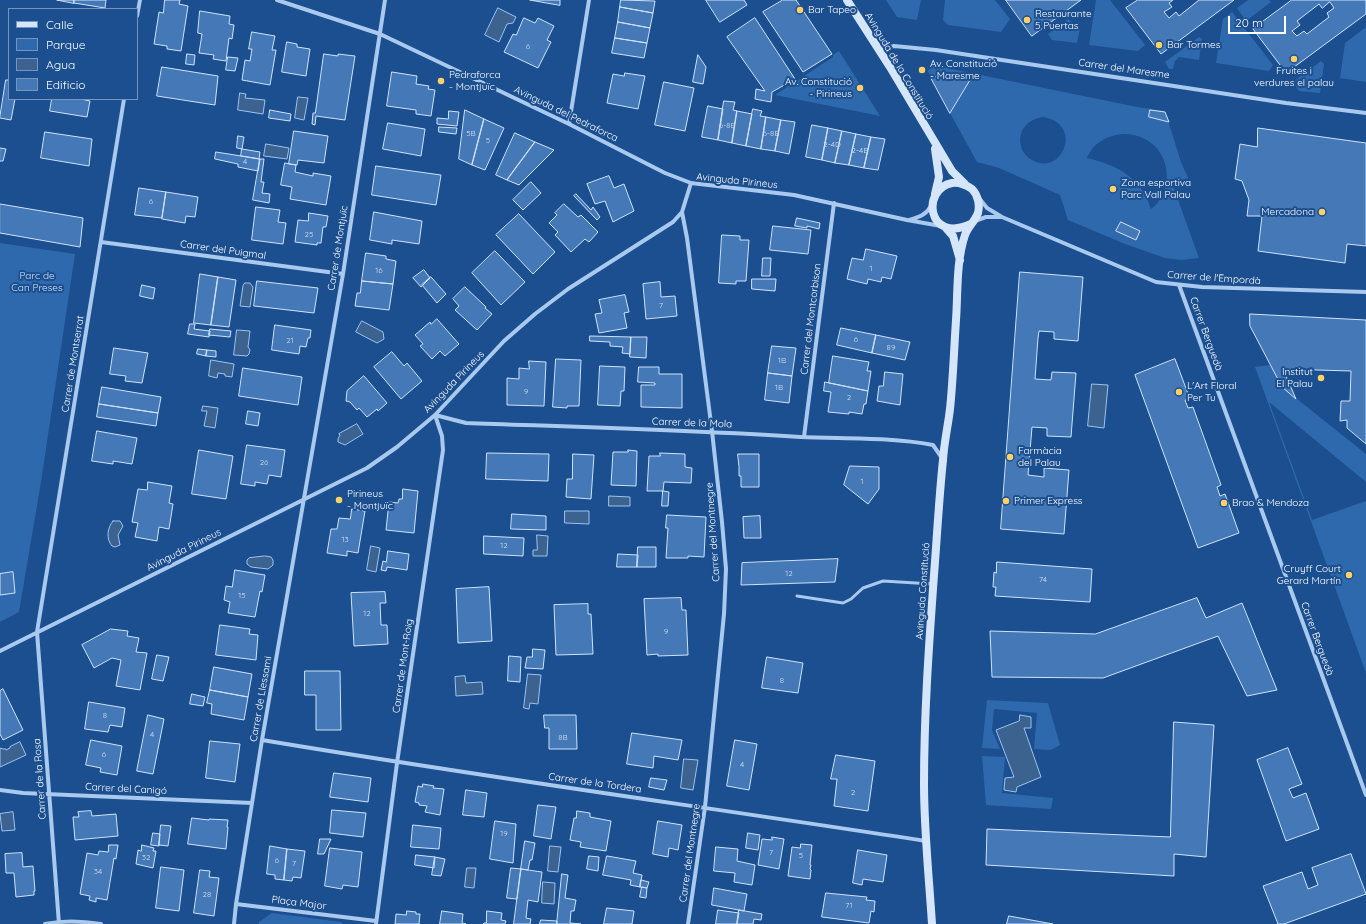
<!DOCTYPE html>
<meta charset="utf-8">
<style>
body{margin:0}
#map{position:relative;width:1366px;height:924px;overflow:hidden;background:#1b4f8f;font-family:Quicksand,sans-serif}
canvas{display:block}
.legend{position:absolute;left:8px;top:8px;width:130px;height:92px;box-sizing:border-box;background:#1b4f8f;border:1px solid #7695bc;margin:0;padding:5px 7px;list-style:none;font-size:12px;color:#fff}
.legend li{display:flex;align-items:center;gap:8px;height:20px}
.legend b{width:20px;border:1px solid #7695bc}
.scale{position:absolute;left:1228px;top:16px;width:58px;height:18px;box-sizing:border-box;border:2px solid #fff;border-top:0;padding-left:5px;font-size:12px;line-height:14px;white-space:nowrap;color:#fff;-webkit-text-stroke:3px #1b4f8f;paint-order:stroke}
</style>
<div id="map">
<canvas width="1366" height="924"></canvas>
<ul class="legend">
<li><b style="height:5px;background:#d6e6fa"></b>Calle</li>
<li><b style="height:11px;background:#2e69ad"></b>Parque</li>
<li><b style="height:11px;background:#3c6290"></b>Agua</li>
<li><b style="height:11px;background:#4478b7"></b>Edificio</li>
</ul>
<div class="scale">20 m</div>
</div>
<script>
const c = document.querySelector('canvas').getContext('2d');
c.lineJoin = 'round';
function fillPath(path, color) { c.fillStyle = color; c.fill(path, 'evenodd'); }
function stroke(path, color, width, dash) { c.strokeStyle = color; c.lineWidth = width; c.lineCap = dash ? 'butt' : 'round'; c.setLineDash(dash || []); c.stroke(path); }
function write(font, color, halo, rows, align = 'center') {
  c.font = font + ' Quicksand,sans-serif'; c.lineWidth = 4; c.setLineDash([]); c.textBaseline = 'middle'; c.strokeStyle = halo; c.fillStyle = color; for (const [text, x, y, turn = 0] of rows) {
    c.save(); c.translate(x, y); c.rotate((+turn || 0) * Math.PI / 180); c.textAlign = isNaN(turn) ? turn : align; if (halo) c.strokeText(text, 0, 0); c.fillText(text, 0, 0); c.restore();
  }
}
fillPath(new Path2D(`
 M886 0H921L917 20 897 17Z
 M945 0H995L1010 19 1001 32 948 25 943 20Z
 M1096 0H1110L1145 45 1138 51 1089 45Z
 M1248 0H1269L1271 2 1246 21 1237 8Z
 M1232 12 1273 65 1269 71 1216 63 1223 19Z
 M1068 19 1080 28 1077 43 1052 40 1048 34Z
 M1366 27V82L1340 78 1345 43Z
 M1199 37 1202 39 1199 60 1179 57 1175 61 1173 69H1169L1165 62Z
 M839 51 880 116 775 95 833 57V55Z
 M1321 61 1324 64 1320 93 1299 91 1293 82Z
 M932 65 1137 107 1165 111 1181 162 1188 178 1172 183 1199 258 1181 260 1165 258 1125 244 1068 220 1060 195 999 168 977 162 950 113 970 80 930 76 928 71ZM1151 110 1165 112 1168 122 1149 117ZM1044 117C1084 125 1062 177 1032 160 1027 157 1022 152 1021 146 1017 130 1029 118 1044 117ZM1122 134C1133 134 1142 136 1151 143 1172 158 1172 194 1151 209 1141 177 1117 165 1087 158 1093 143 1106 136 1122 134ZM1121 222 1140 231 1136 240 1116 231Z
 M0 243 75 254 41 482 19 612 0 622Z
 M1270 365 1282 387 1366 454V482L1269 402 1312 520 1366 501V673L1255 367Z
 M987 700 1048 703 1060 745 1051 750 1034 749 1037 713 994 709 992 730 1000 749 982 748Z
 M982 756 1005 757 1002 793 1053 798 1051 809 986 805Z
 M272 913 341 922 343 924H259V922Z`), '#2e69ad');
const water = new Path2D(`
 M498 8 516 17 513 23 507 24 499 42 485 35Z
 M240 93 246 94 245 98 265 100 263 114 238 110Z
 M298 97 308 98 304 120 295 118Z
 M266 144 289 148 287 159 264 156Z
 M245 283H250L253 287 250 307 240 306 243 286Z
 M362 321 383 332 384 339 377 343 356 332Z
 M237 330 250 331 248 347 250 350 249 354 247 356 234 355Z
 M211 360 234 364 232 377 225 376V374L218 373 217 378 209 376Z
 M1092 384 1108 385 1104 428 1088 426Z
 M203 406 218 408 215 428 204 426 207 411H202Z
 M357 424 363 434 345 445 338 442V439L340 435 339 434Z
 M609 496 630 497V506H609Z
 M565 511H589V524L565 523Z
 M113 521H120L123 526 118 535 120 545 115 547 112 546C106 539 107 528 113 521Z
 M537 535 548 536 547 556H533V550H537Z
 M371 546 380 548 376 572 367 570Z
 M265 556 271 557 273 560V565L268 569 251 567 247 564V560L249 558Z
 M528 674 541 675 538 704 530 703 529 709 524 708Z
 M465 676 466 683 482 682 483 694 456 696 455 677Z
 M1020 715 1031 717V728H1024L1041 777 1017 787 1016 792 1004 790 1005 778 1014 777 996 730 1019 721Z
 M20 742 26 755 0 767V748L3 749H6V750L10 748V747Z
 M684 759 698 760 693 790 681 788Z
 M13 812 15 830 2 831 0 814Z
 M550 846 561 847 558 872 548 871Z
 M467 868H476L474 888 465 887Z
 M543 882 555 883 554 904 542 903Z`);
fillPath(water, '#3c6290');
stroke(water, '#9cc4f0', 1);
const building = new Path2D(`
 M57 0H74V3Z
 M74 0H106L105 8 74 3Z
 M165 0H180L179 4 188 6 181 51 167 49V46L154 44 159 12 163 13Z
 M530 0H560V5Z
 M621 0 655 1 653 13 620 7Z
 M706 0H744L747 5 720 22Z
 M783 0H796L832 54 803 72 763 12Z
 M1006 0H1081L1032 36Z
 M1138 0H1173L1169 3 1172 7 1164 12 1169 18 1176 12 1179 16 1199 0H1234L1161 54 1126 8Z
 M1292 0H1366V14L1286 73 1253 29ZM1330 2 1334 8 1327 13 1329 17 1307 34 1304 31 1297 36 1292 31 1300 25 1297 21 1319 4 1322 8Z
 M620 7 653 13 650 28 618 22Z
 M200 11 230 16 229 24 234 25 232 39 229 38 226 61 213 59 214 55 199 53 202 34 198 33Z
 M524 18 535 23 538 18 554 26 547 40 551 42 538 68 504 52 513 34 516 35Z
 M755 18 795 79 772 92 771 102 755 99 756 89 765 91 727 37Z
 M618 22 650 28 647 43 615 38Z
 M252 32 275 36 272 50H276L270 85 242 80 245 60 250 61 252 49H249Z
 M615 38 647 43 644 58 612 53Z
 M287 42 297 44V47L310 49 306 76 282 72Z
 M187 54 195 55 194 65 186 64Z
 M324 54 338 56V54L355 56 345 120 316 116 315 125 312 124 313 113H315Z
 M698 55 706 67 703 84 693 82Z
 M228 57 238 58 235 71 226 70Z
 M162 67 218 76 215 105 157 96Z
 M392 72 417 76 416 84 429 86 428 89 435 90 431 116 416 114V110L387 106Z
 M625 73 645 76 638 109 607 103 613 74 624 76Z
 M930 76 970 80 950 113Z
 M6 80H9V99H15L11 120 0 118Z
 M664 82 694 88 685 131 655 125Z
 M52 99H81L90 101 87 117 50 111Z
 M724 101 735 102 733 110 737 111 732 143 718 140Z
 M708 106 723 109 718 140 702 137Z
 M753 109 762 111 760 116 766 117 761 149 746 146Z
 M270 110 291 114 290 121 269 118Z
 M465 110 484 119 472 165 459 159Z
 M1150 110 1165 112 1169 122 1149 117Z
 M449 111 459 112 457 126 437 124V118L448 119Z
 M737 111 752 114 746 146 732 143Z
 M766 117 781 120 775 151 761 149Z
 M484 119 504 128 485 170 472 165Z
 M781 120 795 122 789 154 775 151Z
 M388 123 425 129 421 156 383 149Z
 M812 125 828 128 822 160 806 157Z
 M439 127 457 128 456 134 439 132Z
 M828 128 842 131 835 163 822 160Z
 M1258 128 1366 143V246L1347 244 1345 263 1258 251 1262 216H1247L1249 200 1242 181 1235 179 1240 144 1257 147Z
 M294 131 328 136 324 163 298 160 297 165 289 164Z
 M842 131 856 134 849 165 835 163Z
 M45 132 92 139 89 166 41 158Z
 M515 133 535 142 507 180 496 175Z
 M856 134 871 137 864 168 849 165Z
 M238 136 244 137 242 149 237 148Z
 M871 137 885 139 878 170 864 168Z
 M535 142 554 150 519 185 507 180Z
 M0 148 6 149 3 161H0Z
 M242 149 260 152 259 159 241 156Z
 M216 152 260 159 258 171 238 167V164L215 159Z
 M260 159H264L261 182H264L262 193 270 194 269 203 253 200Z
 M285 163 296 165 295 172 313 176V173L331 176 326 205 290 199 292 187 281 185Z
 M376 166 441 175 436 205 372 195Z
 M609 176 614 188 624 184 634 211 613 222 605 201 595 204 587 184Z
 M531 182 541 193 523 210 513 200Z
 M139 188 166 192 162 218 135 215Z
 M166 192 198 197 195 217 186 216 185 223 162 219Z
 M576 194 591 210 593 207 600 217 597 220 574 196Z
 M0 204 83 218 80 247 0 233Z
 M564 204 578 217 581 215 598 232 589 242 585 239 571 252 555 235 558 232 549 223 557 215 555 213Z
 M256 207 280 210 278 222 286 223 283 244 252 240Z
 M374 212 422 221 419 244 392 240V244L370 240Z
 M309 213 328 216 326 227H323L321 243H317V245L295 242 298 220 308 221Z
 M519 214 555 252 533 274 496 235Z
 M797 218 820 223 819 229 807 226V228L795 226Z
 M1121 222 1140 231 1136 240 1116 231Z
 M773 226 811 230 808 254 770 250Z
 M722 235 740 236V240H749L746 281H736V284L719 283Z
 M866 249 897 256 891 279 882 277 881 282 868 279 867 284 847 279 852 258 863 260Z
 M495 251 525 282 501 305 472 273Z
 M366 253 386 256V259L396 261 393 284 362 281Z
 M763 258H771L770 276H762Z
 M424 270 430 278 421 287 413 278Z
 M1020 272 1083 277 1078 341 1054 339V332L1039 331 1038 338 1035 379 1051 380 1052 372 1076 373 1071 437 1047 436V428L1032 427 1028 475 1044 477V468L1069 470 1064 534 1001 529Z
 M200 274 218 277 211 325 194 323Z
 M218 277 236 280 229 327 211 325Z
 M431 277 446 294 437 303 422 285Z
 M752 279H776L775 291 752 289Z
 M257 281 318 288 314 313 254 306Z
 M362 281 393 284 389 310 355 306 357 293H360Z
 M660 282 661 297 675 296 677 316 646 319 643 284Z
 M142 285 155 288 153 299 140 296Z
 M465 287 486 307 485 308 492 314 477 330 455 310 459 306 453 299Z
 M625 295 629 312 624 313 627 328 599 333 595 314 602 313 599 300Z
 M1250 314 1366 320V444L1347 428V420L1340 421 1341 401H1350L1351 371 1283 369 1296 399 1282 387 1250 326Z
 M437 319 459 344 445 356 440 351 432 359 420 346 423 344 415 335 430 322 431 324Z
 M190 324H195L194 329 210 331 209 337 188 334Z
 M275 325 311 330 310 338H308L306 347 300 346 299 354 272 350Z
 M841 328 876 335 872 353 837 345Z
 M210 329 231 331 230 337 209 335Z
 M876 335 910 342 905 360 872 353Z
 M590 336 631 337 630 354 622 353 623 347 610 346V342L590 341Z
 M631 337H647L646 358 630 357Z
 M772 346 796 348 792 376 768 373Z
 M114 348 148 353 142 383 125 381 126 376 110 374Z
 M198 349 207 350 206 356 197 354Z
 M207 350 216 351V357L206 356Z
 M392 352 404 366 407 363 422 381 401 399 374 367Z
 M833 356 869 362 867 371H871L868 391 829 383Z
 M556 359 581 360 579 406H567V408L553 407Z
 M1175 359 1190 399 1185 400 1188 408 1193 407 1221 485 1217 487 1220 496 1225 494 1239 533 1198 548 1135 375Z
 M529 361 546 362 544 406 507 405V378L519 379V368L529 369Z
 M600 366 625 367 624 391H621L620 406 598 405Z
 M639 367H659V374H682V408L641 407V385H655V383L638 382Z
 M243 368 302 377 298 405 239 396Z
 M885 372 903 374 900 405 877 401 879 386H883Z
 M768 373 792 376 789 403 765 400Z
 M364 376 387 403 378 411 377 409 367 417 359 408 357 410 350 402 346 401 347 391Z
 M825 382 868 391 866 404H864L862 414 849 412V414L828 412 831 392 824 391Z
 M102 387 161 397 158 413 99 404Z
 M99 404 158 413 156 426 97 417Z
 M248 411 260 413 258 426 246 424Z
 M97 431 137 438 132 464 113 461V464L92 461Z
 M247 445 285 450 281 477 269 475 267 484 255 482V486L241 484Z
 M199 450 233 456 226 499 192 494Z
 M628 450 637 451 636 486 611 485 613 452H628Z
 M487 453 549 454 548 481 486 479Z
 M660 453 685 454V467L692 468 691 483 664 482 663 491H647L649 456H660Z
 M573 454 594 455 591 499 566 497 567 479H572Z
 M738 454H759V487H741V476H739V467Z
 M850 466 879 467V489L868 504 844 485Z
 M148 482 172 486 169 503 173 504 169 529 159 527 157 541 135 537 138 523 132 522 138 489 147 490Z
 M403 489 418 491 414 533 386 530 389 502 398 503 399 499H402Z
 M663 491 669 492 668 506H662Z
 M352 509 365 511 358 553 347 551V556L327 553 331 529H337L339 518 350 519Z
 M512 514 546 516V530L511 529Z
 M667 515 706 517 704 557 688 556V558H666L668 528H666Z
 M760 516 761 538H744L743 517Z
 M484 536 524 538 523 556 484 554Z
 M638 547H656V567H637Z
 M388 551 409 554 407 570 387 567 386 571 381 570 383 561 386 562Z
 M618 554 638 555 637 567H617Z
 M838 559 835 582 741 585 742 563Z
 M997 562 1092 569 1090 602 995 596 996 587H993L994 572 996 573Z
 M235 570 265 575 262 592 260 591 255 617 228 613 230 602 224 600 226 586 232 587Z
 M13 572 15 593 0 595V574Z
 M489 587 492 641 458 643 456 589Z
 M385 592 386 603H380L381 625H387L388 644 354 646 351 593Z
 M681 598 682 610H686L688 655 658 656V654L647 655 644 599Z
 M1197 598 1206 618 1242 603 1277 690 1247 696 1218 636 1103 678 992 677 990 631 1095 634Z
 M588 604V614H591L593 654 556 655 554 605Z
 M220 625 250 629 249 634 258 635 256 660 216 655Z
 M111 629 128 631 127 636 139 638 136 652 147 653 140 690 116 686 121 660 112 658 94 668 82 645Z
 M533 649 545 650 543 669 525 668 527 657H532Z
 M157 655 169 657 163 681 152 679Z
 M509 656 521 657 520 682 508 681Z
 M767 657 803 663 798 693 762 688Z
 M214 667 252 674 248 697 210 690Z
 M305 671H340L341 730H316V695H305Z
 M3 689 23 730 3 740 0 734V691Z
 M210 690 248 697 244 720 211 714 212 704 207 703Z
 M192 694 205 697 203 706 190 704Z
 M89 702 125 708 122 727 110 725 108 732 85 729Z
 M148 715 164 719 153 774 137 771Z
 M544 715H576L577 749H549V728H545Z
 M1174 722 1214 725 1206 857 1174 854V876L986 865 987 829 1170 837Z
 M632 733 682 740 678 760 654 756 653 768 627 764Z
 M91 740 122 746 117 775 100 772 101 768 86 765Z
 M735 740 757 744 749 790 727 786Z
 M210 741 240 744 235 782 206 778Z
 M1288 748 1302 784 1289 789 1293 798 1306 793 1319 829 1286 841 1257 760Z
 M836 755 875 761 868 811 834 806 837 779H831Z
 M334 773 371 778 368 802 330 797Z
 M651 778 667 780 664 790 649 787Z
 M423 784 434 786 433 788 444 789 440 815 425 812 427 806 419 805V803L415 802 418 786 422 787Z
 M466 790 487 793 484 817 463 815Z
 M538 805 556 807 551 839 534 836Z
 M332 810 366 813 363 837 330 833Z
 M91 811 92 816 116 814 118 836 75 840 73 817H79L78 812Z
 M577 811 590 813V817L611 821 606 851 580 847 581 842 570 840 574 818H576Z
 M192 818 209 820V819L228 820 227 827H228L226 849 188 844Z
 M495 821 516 824 513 863 490 859Z
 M658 821 682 825 678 850 669 848 668 857 653 854Z
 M161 825 171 826 168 846 159 845Z
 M413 825 441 828 439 849 411 847Z
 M153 833 160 834 159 846 151 845Z
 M748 833 760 835 758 850 746 848Z
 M772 837 784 839 779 869 758 865 762 839 772 840Z
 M320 839H331L324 854H318Z
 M525 841 535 843 532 860H530L528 870 521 869Z
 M801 844 812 845 810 865H811L810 869 811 870 810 879 788 876 792 847 800 848Z
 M109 845H118L116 859 114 858 107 900 96 898V902L89 900 90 896 80 894 87 853 98 855 99 851 108 852Z
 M142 845 154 848 153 851H156L153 868 136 864 138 850 141 851Z
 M270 846 287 849 284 880 275 879V875L267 874Z
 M716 847 738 849 737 861 755 865 752 885 734 882 735 873 714 871Z
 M330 848 362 852 358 887 343 885 342 889 325 886Z
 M287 849 305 851 301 878 293 877 292 881 284 880Z
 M858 850 887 855 883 882 863 879 862 885 853 883Z
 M22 853 23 867 33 866 35 891H34V895L16 897 14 873H6L5 854Z
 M1351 854 1366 894 1284 924H1278L1263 886 1302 872 1308 889 1318 885 1312 868Z
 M416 855 435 857 434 868 415 865Z
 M589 856 599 857 598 871 587 869Z
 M607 856 636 861 633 873 642 875 640 887 630 885 631 880 603 875Z
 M435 857 445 859 441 876 432 875Z
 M161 867 184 870 179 911 156 908Z
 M511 868 521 869 517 899 507 898Z
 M521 869 542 872 538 902 528 900 526 918 531 919 530 924H514Z
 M200 870 210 871 209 877 219 878 214 916 194 913Z
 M562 874 568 875 565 898 576 900 574 911H571L570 923 581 924H557Z
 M641 880 649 882 647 888 640 887Z
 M642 887 647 888 646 898 640 897Z
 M714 888 747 894 744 911 712 905Z
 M826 893 867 897 866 900 875 901 874 912 871 911 869 923 822 917Z
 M607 908 634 911 632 924H604Z
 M718 910 739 913 737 924H716Z
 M739 910 762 914 761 920 754 919 753 924H737Z
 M407 911 416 912V914H420L419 924H395L396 914 406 915Z
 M442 911 463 914 462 923 466 924H440Z
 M487 911 502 913 501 920 506 921 505 924H483L484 923H486Z
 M1009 916 1053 924H1007Z
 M541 920 557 921V924H540Z`);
fillPath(building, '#4478b7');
stroke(building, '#cfe3fa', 1);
stroke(new Path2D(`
 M797 596 843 603 851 599 863 588 883 581 932 584`), '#a9c9ee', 3);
stroke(new Path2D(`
 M277 0 380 34 569 124 665 173 691 183 794 195 907 220 941 226
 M137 16 140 0
 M880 50 894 46 936 50 1286 103 1366 113
 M569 124 589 0
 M979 198 987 208 1002 217 1156 282 1202 287 1366 292
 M682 212 687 238 712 431 722 522 726 569 724 614 705 807 688 924
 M909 220C919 217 926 215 931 206
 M975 221 986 217H1002
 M101 242 343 274
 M1179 285 1366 795
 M435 415 466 423C577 427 689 430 800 437 844 439 889 437 933 445L942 458
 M804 437 834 203
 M0 651 367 468 397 447 435 415 504 341 535 314 568 289 673 222 682 212 691 183
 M262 740C483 777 705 807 926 841
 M0 790 23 793 252 803
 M236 904 262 740 343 274 385 0
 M45 924C64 920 83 921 101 924
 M59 924 37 632 124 99
 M234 924 236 904 376 921
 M376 924 397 763 443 450 442 436 435 415`), '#a9c9ee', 4);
stroke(new Path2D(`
 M847 0 890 67 952 171 965 184
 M935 149 939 177 935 194
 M946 228 953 236 960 260
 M932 924C929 877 924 830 924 784 924 714 929 644 934 575 937 537 939 498 943 460 944 443 948 426 950 409 953 380 954 350 956 320 958 292 956 262 965 235 968 227 975 221 978 213 980 205 978 195 972 189 966 185 959 182 952 183 921 189 927 244 971 224`), '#d6e6fa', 8);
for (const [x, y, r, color] of [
 [800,10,4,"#ffd166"],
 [1027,20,4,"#ffd166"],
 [1159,45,4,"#ffd166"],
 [1294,59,4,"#ffd166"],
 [922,70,4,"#ffd166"],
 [441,81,4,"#ffd166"],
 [860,88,4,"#ffd166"],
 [1113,189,4,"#ffd166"],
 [1322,212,4,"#ffd166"],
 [1321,378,4,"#ffd166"],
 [1179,392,4,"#ffd166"],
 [1010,457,4,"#ffd166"],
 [339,500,4,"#ffd166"],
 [1006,501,4,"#ffd166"],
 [1224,503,4,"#ffd166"],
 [1349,575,4,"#ffd166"]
]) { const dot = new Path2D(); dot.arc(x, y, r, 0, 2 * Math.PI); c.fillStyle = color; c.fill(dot); stroke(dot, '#1b4f8f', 1.5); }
write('8px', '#d0dded', null, [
 ["6",528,47],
 ["6-8E",727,126],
 ["5B",471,134],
 ["6-8B",771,134],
 ["5",488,141],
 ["2-4D",832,145],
 ["2-4B",860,151],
 ["4",245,162],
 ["6",151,202],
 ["25",309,235],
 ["1",871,269],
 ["16",379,271],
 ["7",661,306],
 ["6",856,340],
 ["21",290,341],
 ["89",891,348],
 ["1B",782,361],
 ["1B",779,388],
 ["9",526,392],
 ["2",849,398],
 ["26",264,463],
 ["1",862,482],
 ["13",345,540],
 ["12",504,546],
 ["12",789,574],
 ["74",1043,580],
 ["15",242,596],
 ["12",367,614],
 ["9",666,632],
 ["8",782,681],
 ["8",105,716],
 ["4",152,735],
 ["8B",563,738],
 ["6",104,755],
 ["4",742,765],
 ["2",853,793],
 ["19",504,834],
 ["7",771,853],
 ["5",801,856],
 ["32",146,858],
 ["6",277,861],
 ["7",294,864],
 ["34",98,872],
 ["28",207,895],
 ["71",849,906]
]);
write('10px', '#fff', '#1b4f8f', [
 ["Bar Tapeo",808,10],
 ["Restaurante",1035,14],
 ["5 Puertas",1035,26],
 ["Bar Tormes",1167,45],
 ["Av. Constitució",930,64],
 ["- Maresme",930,76],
 ["Fruites i",1294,71,"center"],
 ["verdures el palau",1294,83,"center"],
 ["Pedraforca",449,75],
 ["- Montjuïc",449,87],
 ["Av. Constitució",852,82,"right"],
 ["- Pirineus",852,94,"right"],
 ["Zona esportiva",1121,183],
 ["Parc Vall Palau",1121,195],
 ["Mercadona",1314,212,"right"],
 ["Institut",1313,372,"right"],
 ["El Palau",1313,384,"right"],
 ["L'Art Floral",1187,386],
 ["Per Tu",1187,398],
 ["Farmàcia",1018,451],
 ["del Palau",1018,463],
 ["Pirineus",347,494],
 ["- Montjuïc",347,506],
 ["Primer Express",1014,501],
 ["Brao & Mendoza",1232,503],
 ["Cruyff Court",1341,569,"right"],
 ["Gerard Martín",1341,581,"right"]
], 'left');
write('10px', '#fff', '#1b4f8f', [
 ["Avinguda de la Constitució",899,66,59],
 ["Carrer del Maresme",1124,69,8],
 ["Avinguda del Pedraforca",566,114,26],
 ["Avinguda Pirineus",737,181,6],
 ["Carrer de Montjuïc",338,248,-81],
 ["Carrer del Puigmal",223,250,8],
 ["Carrer de l'Empordà",1214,278,4],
 ["Carrer del Montcorbison",811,319,-83],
 ["Carrer Berguedà",1206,334,70],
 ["Carrer de Montserrat",73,364,-81],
 ["Avinguda Pirineus",454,382,-46],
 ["Carrer de la Mola",692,423,2],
 ["Carrer del Montnegre",713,532,-94],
 ["Avinguda Pirineus",184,550,-27],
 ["Avinguda Constitució",923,591,-86],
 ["Carrer Berguedà",1317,639,70],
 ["Carrer de Mont-Roig",403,666,-82],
 ["Carrer de Llessami",261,699,-80],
 ["Carrer de la Rosa",40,779,-94],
 ["Carrer de la Tordera",595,783,8],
 ["Carrer del Canigó",126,789,3],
 ["Carrer del Montnegre",690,853,-82],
 ["Plaça Major",299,903,7]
]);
write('10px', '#cfe3fa', '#1b4f8f', [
 ["Parc de",37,276],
 ["Can Preses",37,288]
]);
</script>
